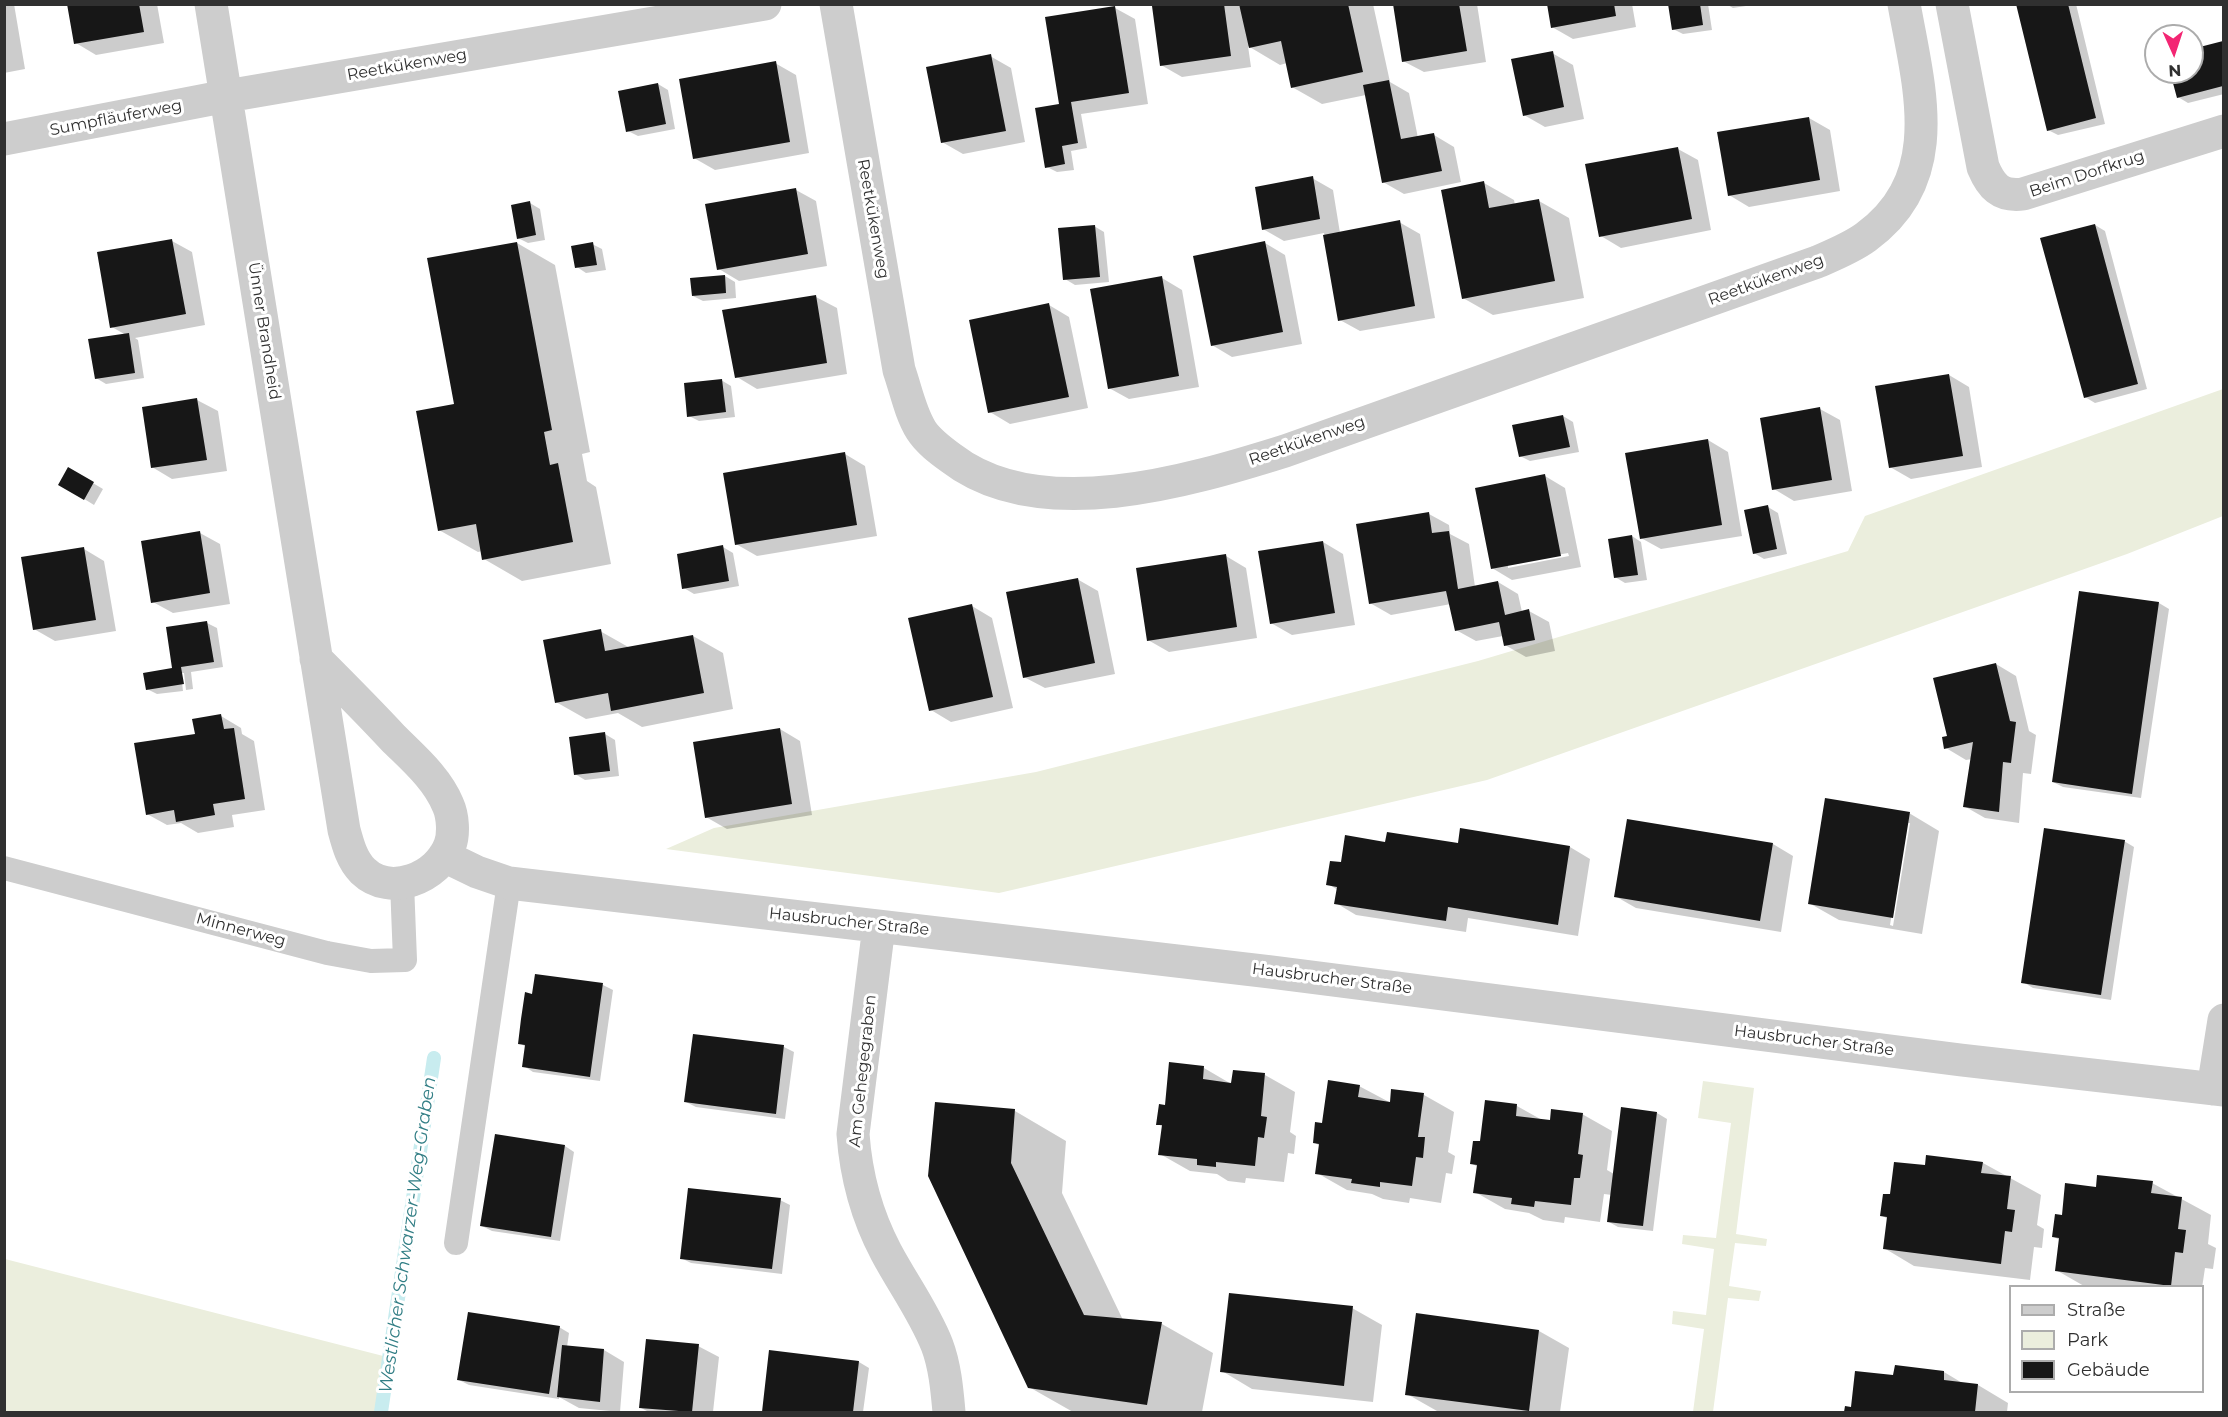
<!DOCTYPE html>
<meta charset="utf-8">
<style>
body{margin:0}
#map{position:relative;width:2228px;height:1417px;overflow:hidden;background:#fff;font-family:Montserrat,sans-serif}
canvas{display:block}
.frame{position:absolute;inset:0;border:6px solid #303030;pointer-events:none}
.legend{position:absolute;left:2009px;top:1285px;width:195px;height:108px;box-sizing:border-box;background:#fff;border:2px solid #acacac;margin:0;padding:8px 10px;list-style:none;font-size:18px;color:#303030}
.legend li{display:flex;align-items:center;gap:12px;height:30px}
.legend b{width:30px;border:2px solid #acacac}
.north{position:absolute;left:2144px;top:24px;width:60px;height:60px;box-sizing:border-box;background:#fff;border:2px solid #acacac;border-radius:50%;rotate:177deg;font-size:16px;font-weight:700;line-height:24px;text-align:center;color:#303030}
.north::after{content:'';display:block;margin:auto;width:21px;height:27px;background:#f32673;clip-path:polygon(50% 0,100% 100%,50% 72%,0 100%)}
</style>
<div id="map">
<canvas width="2228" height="1417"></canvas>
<div class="frame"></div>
<ul class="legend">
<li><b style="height:8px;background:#cdcdcd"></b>Straße</li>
<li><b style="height:16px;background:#ebeedd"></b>Park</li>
<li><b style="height:16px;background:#171717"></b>Gebäude</li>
</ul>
<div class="north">N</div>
</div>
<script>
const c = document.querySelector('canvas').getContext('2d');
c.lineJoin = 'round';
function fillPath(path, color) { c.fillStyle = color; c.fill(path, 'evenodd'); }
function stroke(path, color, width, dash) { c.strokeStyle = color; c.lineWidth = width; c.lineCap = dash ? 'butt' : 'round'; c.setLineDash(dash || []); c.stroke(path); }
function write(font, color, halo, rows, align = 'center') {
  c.font = font + ' Montserrat,sans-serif'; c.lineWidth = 6; c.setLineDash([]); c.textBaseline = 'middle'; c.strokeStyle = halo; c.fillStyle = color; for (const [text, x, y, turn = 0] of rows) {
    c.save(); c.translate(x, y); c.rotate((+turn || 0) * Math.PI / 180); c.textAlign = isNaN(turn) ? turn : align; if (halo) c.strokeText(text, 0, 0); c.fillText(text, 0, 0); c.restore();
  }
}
fillPath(new Path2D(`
 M2223 389V516L2127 554 1487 780 999 893 666 849 714 828 1036 772 1478 661 1848 551 1865 516Z
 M1703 1081 1754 1088 1736 1234 1767 1239 1766 1246 1735 1243 1729 1286 1761 1291 1759 1301 1728 1298 1713 1412H1693L1704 1329 1672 1324 1673 1311 1706 1315 1714 1249 1682 1244 1683 1235 1716 1238 1731 1123 1698 1118Z
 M5 1259 391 1358 382 1412H5Z`), '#ebeedd');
fillPath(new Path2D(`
 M4 4H14L25 69 4 73Z
 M68 4H157L164 43 96 55 76 43Z
 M1169 4H1236L1242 8 1241 4H1373L1390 82 1409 93 1418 138 1434 135 1454 147 1461 182 1404 194 1383 182 1366 95 1322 104 1292 87 1287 63 1280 65 1248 46 1251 67 1182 77 1161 65Z
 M1394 4H1477L1486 62 1424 72 1403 61Z
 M1548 4H1632L1636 27 1573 39 1552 27Z
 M1670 4H1708L1712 30 1683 34 1673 29Z
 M1726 4H1759L1733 8Z
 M2017 4H2076L2105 124 2058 135 2048 130Z
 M1115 8 1135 19 1148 104 1081 114 1087 148 1071 151 1074 170 1057 172 1047 167 1061 105Z
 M2224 43V94L2188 103 2178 97 2172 72H2192V51Z
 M1552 53 1573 65 1584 119 1545 127 1524 115Z
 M990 56 1011 68 1025 142 963 154 942 142Z
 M775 63 796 75 809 153 715 170 694 158Z
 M658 84 668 90 675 129 638 136 628 131Z
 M1809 118 1830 130 1840 191 1749 207 1729 195Z
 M1678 149 1698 160 1711 230 1621 248 1601 236Z
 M1312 178 1333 190 1340 233 1399 222 1420 234 1435 318 1360 331 1340 320 1324 233 1284 241 1263 229Z
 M1484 183 1514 200 1515 205 1539 201 1569 218 1584 298 1493 315 1463 298Z
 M796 190 816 201 827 266 739 281 719 269Z
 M530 203 540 209 545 240 528 243 518 238Z
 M2095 225 2105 231 2147 389 2095 403 2085 397Z
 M1094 226 1104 232 1109 282 1075 285 1065 279Z
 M172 241 192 252 205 325 135 338 138 340 144 378 106 384 96 378 126 335 112 327Z
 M517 243 555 265 590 452 582 454 587 481 596 487 611 564 522 581 484 559 482 551 478 552 439 530 456 405Z
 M1265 243 1285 255 1302 344 1232 357 1212 345Z
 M592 244 602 249 606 270 586 273 577 267Z
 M725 276 735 282 736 298 703 301 693 296Z
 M1162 278 1182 290 1199 387 1129 399 1109 388Z
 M816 297 837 308 847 374 757 389 737 377Z
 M1049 305 1069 317 1088 408 1010 424 990 412Z
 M1949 375 1969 387 1982 467 1911 479 1890 467Z
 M721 380 731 386 735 417 699 421 689 416Z
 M197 400 218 411 227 471 172 479 152 467Z
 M1820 409 1840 420 1852 491 1794 501 1774 489Z
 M1563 416 1573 422 1579 452 1530 461 1520 456Z
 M1708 440 1728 452 1742 536 1661 549 1641 538Z
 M845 454 865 466 877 536 757 556 736 544Z
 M69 469 103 489 94 505 60 484Z
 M1545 476 1565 488 1581 567 1512 580 1492 568ZM1568 553 1569 556 1508 568V564Z
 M1768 507 1778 513 1787 554 1764 559 1754 553Z
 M1429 514 1449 525 1450 534 1469 544 1475 587 1498 582 1518 594 1522 612 1529 611 1549 622 1555 651 1526 657 1505 645 1503 636 1476 641 1456 630 1451 604 1391 615 1370 603Z
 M200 533 220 544 230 604 173 613 153 602Z
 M1632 536 1641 542 1647 580 1625 583 1615 577Z
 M1323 542 1343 554 1355 625 1292 635 1271 623Z
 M723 547 733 553 739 586 694 594 684 588Z
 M84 549 104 561 116 631 55 641 34 629Z
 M1226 556 1246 568 1257 638 1169 652 1148 640Z
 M1077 579 1098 591 1115 674 1045 688 1024 677Z
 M2080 592 2159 603 2169 609 2141 798 2063 787 2053 782Z
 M972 606 992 618 1013 708 951 722 931 710Z
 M207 623 217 628 223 667 191 672 193 689 186 690 184 673H181L183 691 157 694 147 689 174 670Z
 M600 631 630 648 693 636 723 653 733 709 642 727 618 713 586 719 556 702Z
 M1996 664 2016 676 2029 731 2036 735 2031 774 2023 773 2019 823 1985 818 1964 806 1972 759 1966 760 1946 748Z
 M221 716 241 728 242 734 254 741 265 810 232 815 234 827 198 833 181 823 167 825 147 814 196 735Z
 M780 729 800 741 812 815 727 829 706 817Z
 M605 734 615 740 619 776 585 780 575 774Z
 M1909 813 1939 831 1922 934 1839 920 1809 903ZM1907 823H1910L1893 926 1890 925Z
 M1628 820 1773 844 1793 856 1781 932 1636 908 1615 896Z
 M2124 841 2134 847 2111 1000 2033 988 2023 982Z
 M1386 843 1570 847 1590 859 1578 936 1468 918 1466 932 1356 915 1336 903 1338 890 1328 884 1342 864Z
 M536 975 603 985 613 990 600 1081 533 1072 524 1066 526 1047 520 1043 533 995Z
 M694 1035 784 1047 794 1052 785 1119 696 1107 686 1102Z
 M1204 1068 1233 1085 1234 1072 1265 1075 1295 1092 1290 1132 1296 1136 1294 1154 1288 1153 1284 1182 1246 1178 1245 1183 1228 1181 1217 1174 1190 1171 1160 1154 1163 1127 1158 1124 1166 1106Z
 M1359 1086 1391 1103 1393 1091 1424 1095 1454 1112 1448 1152 1455 1156 1452 1174 1446 1173 1441 1203 1410 1198 1409 1203 1383 1199 1372 1194 1347 1190 1317 1173 1320 1146 1314 1142 1323 1125Z
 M1487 1102 1517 1106 1542 1120 1551 1121 1582 1114 1612 1131 1607 1170 1614 1174 1657 1113 1667 1119 1653 1231 1618 1227 1609 1222 1612 1195 1604 1194 1600 1222 1565 1217 1564 1223 1543 1220 1529 1213 1505 1209 1475 1192 1478 1167 1471 1163 1481 1142Z
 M1015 1111 1066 1141 1062 1193 1123 1320 1162 1324 1213 1353 1202 1412H1073L1029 1387 929 1176Z
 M565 1146 574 1152 560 1241 492 1231 482 1226Z
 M1983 1163 2041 1195 2037 1225 2044 1229 2042 1248 2034 1247 2030 1280 1914 1266 1884 1248 1888 1219 1881 1215 1891 1196 1926 1167Z
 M2152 1183 2211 1215 2208 1244 2216 1248 2213 1269 2205 1268 2202 1288 2084 1286 2056 1270 2060 1240 2054 1237 2097 1188Z
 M780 1200 790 1205 782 1274 691 1263 681 1258Z
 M1352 1308 1382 1325 1373 1402 1252 1389 1222 1371Z
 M1417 1315 1539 1331 1569 1348 1560 1412H1446L1437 1411 1407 1394Z
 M559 1327 569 1333 567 1347 604 1350 624 1362 620 1412 579 1408 559 1397V1399L469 1385 459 1380Z
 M698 1346 719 1357 713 1412H649L641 1408Z
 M770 1352 859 1362 869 1368 863 1412H764Z
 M1896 1367 1944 1372 1964 1384 1978 1385 2008 1403 2007 1412H1846V1407L1852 1408 1895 1377Z`), '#0003');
stroke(new Path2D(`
 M381 1412 434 1058`), '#c8ecef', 14);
fillPath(new Path2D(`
 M67 4H139L144 32 74 44Z
 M1159 4H1224L1231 56 1160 66 1152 6Z
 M1239 4H1348L1363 72 1291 88 1281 41 1249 48Z
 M1393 4H1459L1467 51 1402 62Z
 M1547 4H1614L1616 16 1551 28Z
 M1668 4H1700L1703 25 1672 30Z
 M2016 4H2068L2096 118 2047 131Z
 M1115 6 1129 93 1071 102 1078 143 1062 146 1065 164 1045 168 1035 108 1059 104 1045 17Z
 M2223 41V86L2177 98 2170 72H2192V49Z
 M1553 51 1564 107 1523 116 1511 59Z
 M991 54 1006 131 941 143 926 67Z
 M776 61 790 142 693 159 679 79Z
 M1389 80 1401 139 1434 133 1442 171 1382 183 1363 85Z
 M658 83 666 124 626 132 618 91Z
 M1809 117 1820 180 1728 196 1717 132Z
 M1678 147 1692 219 1599 237 1585 164Z
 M1313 176 1320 219 1262 230 1255 187Z
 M1484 181 1489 208 1539 199 1555 281 1462 299 1441 190Z
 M796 188 808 254 717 270 705 204Z
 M530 201 536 235 517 239 511 205Z
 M1400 220 1415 306 1338 321 1323 235Z
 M2095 224 2138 384 2084 398 2040 238Z
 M1095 225 1100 277 1063 280 1058 228Z
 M172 239 186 314 110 328 97 252Z
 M1265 241 1283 332 1211 346 1193 256Z
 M517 242 552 430 544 432 550 465 558 463 573 542 482 560 476 524 438 531 416 411 454 404 427 258Z
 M593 242 597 265 575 268 571 246Z
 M725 275 726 293 692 296 690 278Z
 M1162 276 1179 376 1108 389 1090 289Z
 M816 295 827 363 735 378 722 310Z
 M1049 303 1069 397 988 413 969 320Z
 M129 333 135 373 95 379 88 339Z
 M1949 374 1963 456 1889 468 1875 386Z
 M722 379 726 412 687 417 684 383Z
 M197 398 207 460 151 468 142 407Z
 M1820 407 1832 480 1772 490 1760 418Z
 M1563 415 1570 447 1519 457 1512 425Z
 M1708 439 1722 525 1640 539 1625 453Z
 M845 452 857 525 735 545 723 473Z
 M68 467 94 482 84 500 58 485Z
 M1545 474 1561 556 1491 569 1475 488Z
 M1768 505 1777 549 1753 554 1744 510Z
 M1429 512 1432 533 1449 531 1458 589 1498 581 1505 615 1529 609 1535 640 1504 646 1499 622 1455 631 1446 591 1369 604 1356 524Z
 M200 531 210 593 151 603 141 541Z
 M1632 535 1638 575 1614 578 1608 539Z
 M1323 541 1335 613 1270 624 1258 551Z
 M723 545 729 581 682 589 677 554Z
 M84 547 96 620 33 630 21 557Z
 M1226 554 1237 627 1147 641 1136 568Z
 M1078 578 1095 663 1023 678 1006 592Z
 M2079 591 2159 602 2132 794 2052 782Z
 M972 604 993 697 929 711 908 618Z
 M207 621 214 662 181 667 184 684 146 690 143 673 172 668 166 627Z
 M601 629 605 651 693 635 704 693 611 711 608 693 555 703 543 640Z
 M1996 663 2010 721 2016 722 2011 763 2003 762 1999 812 1963 807 1973 742 1944 749 1942 737 1947 736 1933 678Z
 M221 714 224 729 234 728 245 799 213 804 215 815 176 822 174 810 146 815 134 743 195 734 192 719Z
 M780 728 792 804 705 818 693 742Z
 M605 732 610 771 574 775 569 737Z
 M1825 798 1910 812 1893 918 1808 904Z
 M1627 819 1773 843 1760 921 1614 897Z
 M1460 828 1570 846 1558 925 1448 907 1446 921 1334 904 1337 887 1326 885 1330 861 1341 862 1345 835 1385 842 1387 832 1458 843Z
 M2044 828 2125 840 2101 995 2021 983Z
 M535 974 603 983 590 1077 522 1067 525 1045 518 1044 521 1019 525 992 532 994Z
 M693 1034 784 1045 776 1114 684 1102Z
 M1169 1062 1204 1066 1203 1079 1231 1083 1233 1070 1265 1073 1261 1116 1267 1117 1264 1138 1258 1137 1255 1166 1216 1162V1167L1197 1165V1159L1158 1155 1162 1125H1156L1159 1104 1165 1105Z
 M1328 1080 1360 1085 1358 1097 1390 1102 1391 1089 1424 1093 1418 1137H1425L1423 1158 1416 1157 1412 1186 1380 1182V1187L1351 1183 1352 1179 1315 1174 1319 1144 1313 1143 1315 1122 1322 1123Z
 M1485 1100 1517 1104 1516 1116 1550 1120 1551 1109 1583 1113 1578 1154 1583 1155 1580 1178H1574L1571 1205 1535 1201 1534 1207 1511 1204 1512 1198 1473 1193 1477 1165 1470 1164 1473 1141H1480Z
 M935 1102 1015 1109 1011 1163 1084 1315 1162 1322 1147 1405 1028 1388 928 1176Z
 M1621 1107 1657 1112 1643 1226 1607 1222Z
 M495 1134 565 1145 551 1237 480 1226Z
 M1926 1155 1983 1162 1981 1173 2011 1176 2007 1209 2015 1210 2012 1232 2005 1231 2001 1264 1883 1249 1887 1217 1880 1216 1883 1194H1890L1894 1162 1925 1165Z
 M2097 1175 2153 1181 2151 1193 2182 1197 2178 1229 2186 1230 2183 1253 2175 1252 2171 1286 2055 1271 2059 1238 2052 1237 2055 1214 2062 1215 2065 1183 2096 1187Z
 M688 1188 781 1198 772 1269 680 1259Z
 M1229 1293 1353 1306 1344 1386 1220 1372Z
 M468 1312 560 1326 549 1394 457 1380Z
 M1416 1313 1539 1330 1529 1411 1405 1395Z
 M646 1339 699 1344 692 1412 639 1408Z
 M562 1345 604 1349 600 1402 557 1397Z
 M769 1350 859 1361 853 1412H762Z
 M1895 1365 1944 1371V1380L1978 1384 1975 1412H1844L1845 1406 1851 1407 1855 1371 1893 1375Z`), '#171717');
stroke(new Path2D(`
 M4 868 327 953 371 961 405 960 402 883
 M456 1243 509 883`), '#cdcdcd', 24);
stroke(new Path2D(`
 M211 4 344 830C348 845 352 860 363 871 390 897 438 878 450 845 454 834 453 816 448 805 437 778 413 758 393 738 368 711 342 685 316 659
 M836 4 899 370C906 390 910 412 921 430 928 441 940 450 951 458 1039 526 1189 481 1285 451L1817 262C1833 255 1851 248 1866 237 1947 178 1919 88 1904 4
 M1952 4 1983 167C1991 186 2000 197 2023 194L2224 131
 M4 139 227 96 765 4
 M444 856 477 872 509 883 1271 972 1961 1060 2224 1090
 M879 926 853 1134C856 1176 867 1216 886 1252 903 1284 924 1312 937 1345 945 1366 947 1390 949 1412
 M2213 1089 2224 1020`), '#cdcdcd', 33);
write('16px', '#303030', '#fff', [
 ["Reetkükenweg",407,65,-10],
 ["Sumpfläuferweg",116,118,-11],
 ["Beim Dorfkrug",2087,174,-18],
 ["Reetkükenweg",873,219,80],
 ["Reetkükenweg",1766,280,-20],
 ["Ünner Brandheid",264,331,81],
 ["Reetkükenweg",1307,441,-19],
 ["Hausbrucher Straße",849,922,6],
 ["Minnerweg",241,930,15],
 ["Hausbrucher Straße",1332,979,7],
 ["Hausbrucher Straße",1814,1041,7],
 ["Am Gehegegraben",863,1071,-84]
]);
write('italic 18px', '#317e85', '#fff', [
 ["Westlicher Schwarzer-Weg-Graben",408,1235,-82]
]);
</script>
